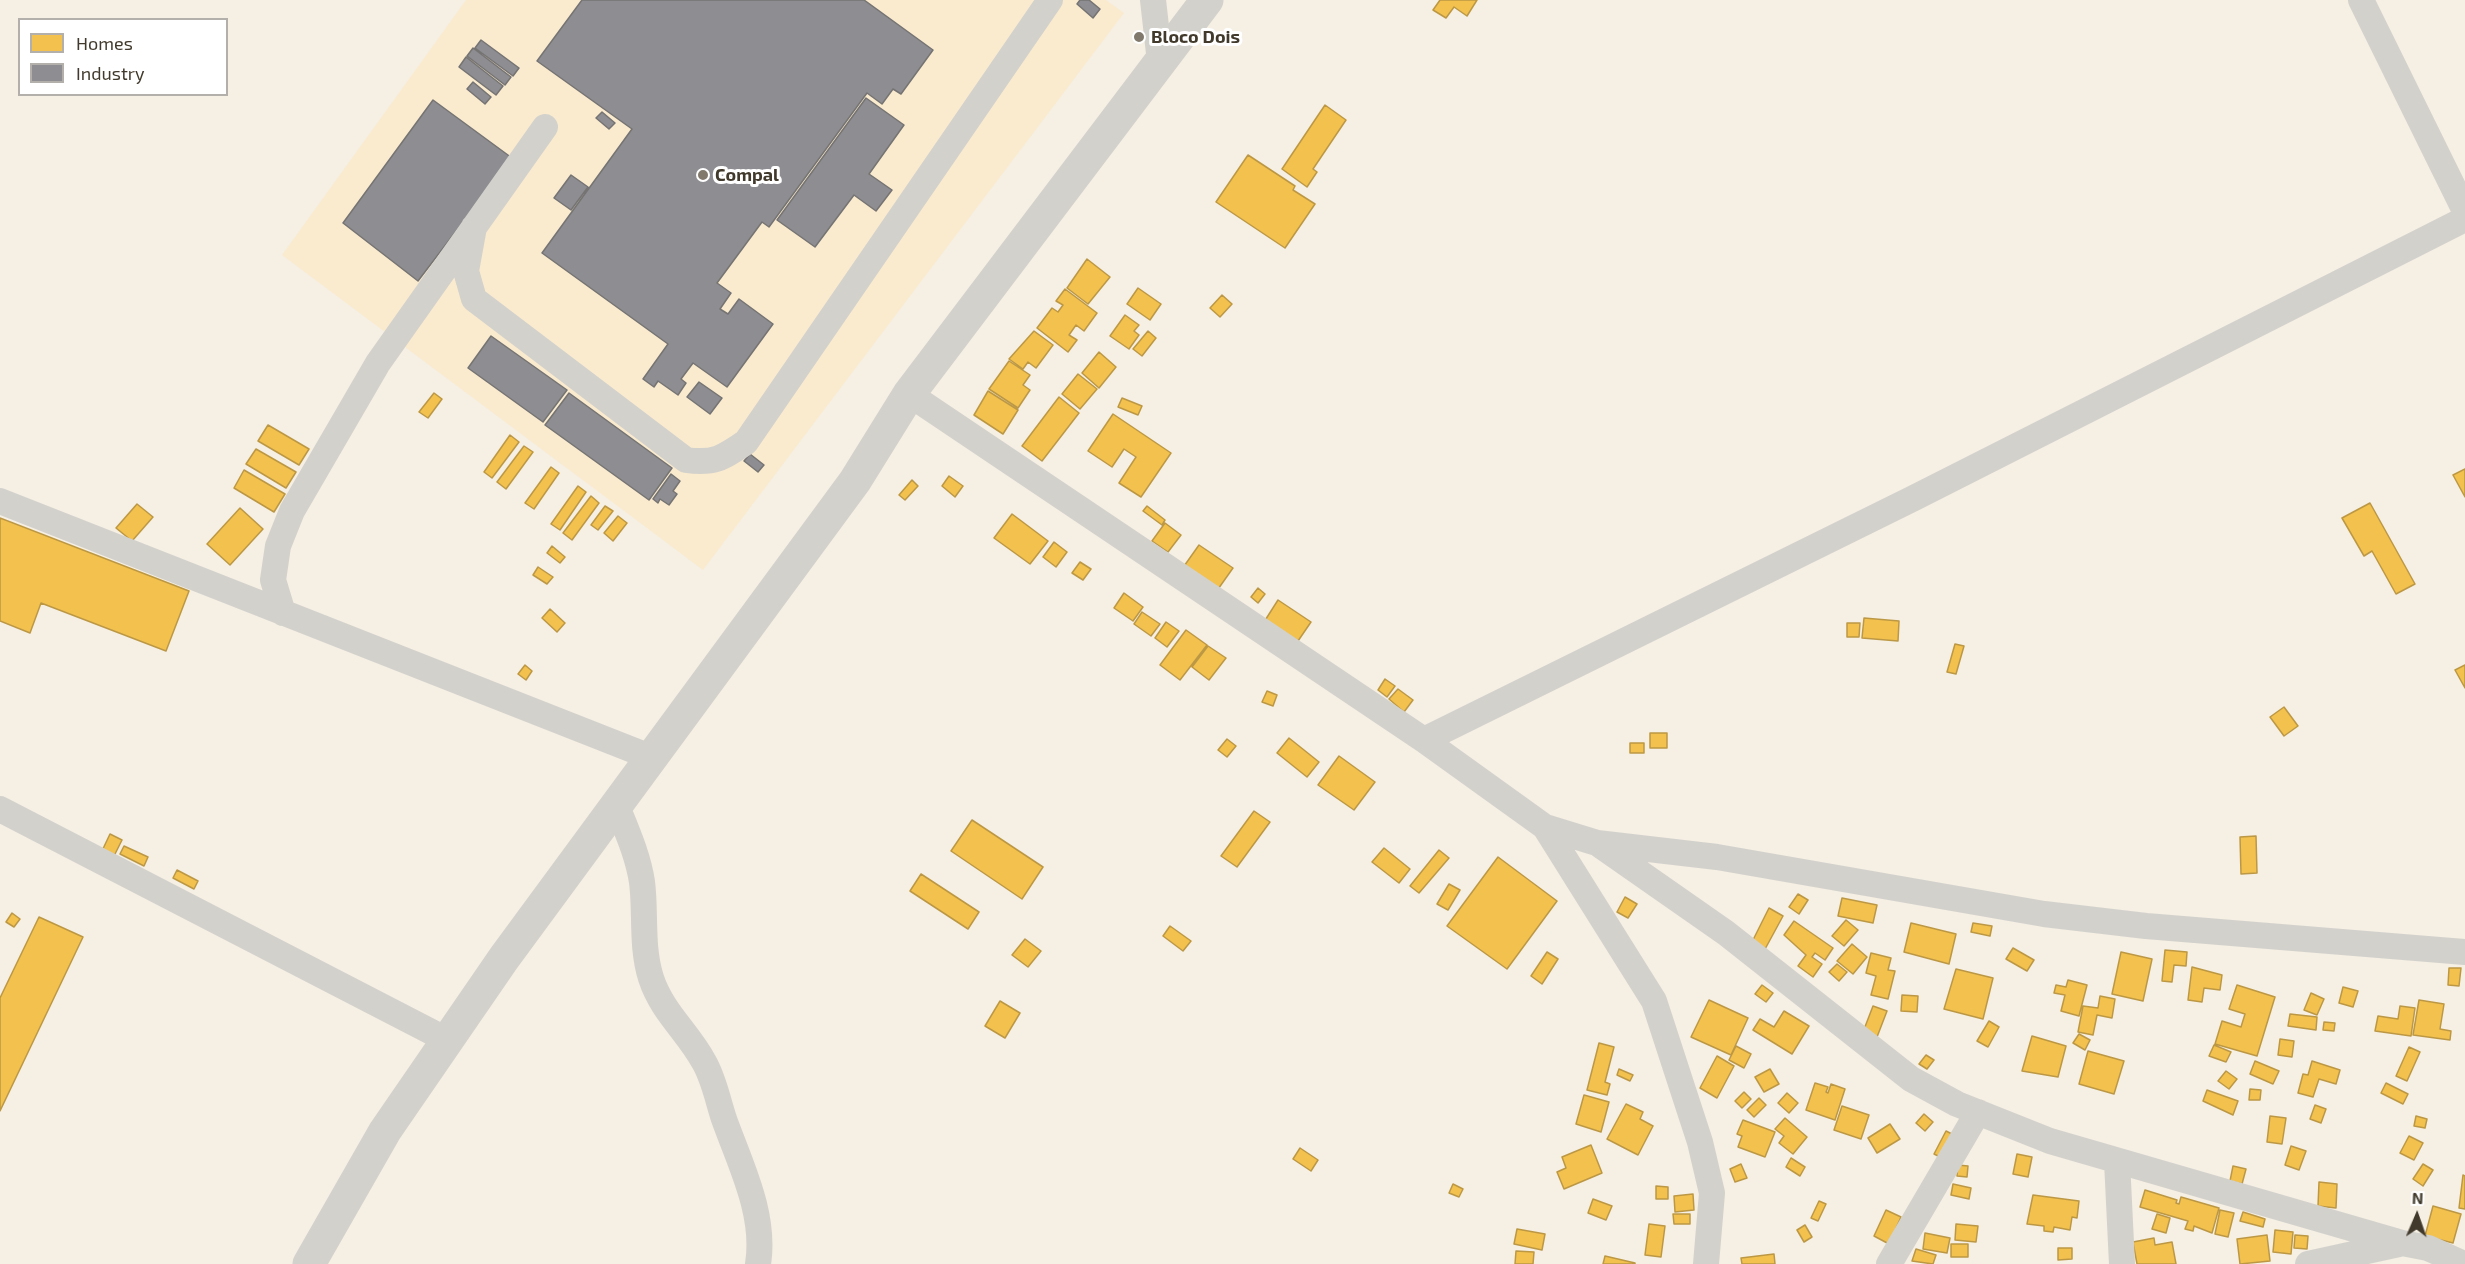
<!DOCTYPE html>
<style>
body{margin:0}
#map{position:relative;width:2465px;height:1264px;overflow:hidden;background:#f5efe4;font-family:"Exo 2",sans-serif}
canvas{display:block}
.legend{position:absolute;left:18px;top:18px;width:210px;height:78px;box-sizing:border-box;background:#fff;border:2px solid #b3b0ab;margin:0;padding:8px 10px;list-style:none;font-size:18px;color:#413a2c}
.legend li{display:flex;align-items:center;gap:12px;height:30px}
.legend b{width:30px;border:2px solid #b3b0ab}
.north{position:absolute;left:2387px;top:1186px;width:60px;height:60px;-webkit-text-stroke:4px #fff;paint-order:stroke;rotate:2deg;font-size:16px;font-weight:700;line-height:24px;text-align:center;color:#413a2c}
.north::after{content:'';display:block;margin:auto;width:21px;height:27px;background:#413a2c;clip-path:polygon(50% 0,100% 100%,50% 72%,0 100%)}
</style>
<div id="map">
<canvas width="2465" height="1264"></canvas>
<ul class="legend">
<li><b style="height:16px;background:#f2c14e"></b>Homes</li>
<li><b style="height:16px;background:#8d8d92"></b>Industry</li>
</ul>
<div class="north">N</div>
</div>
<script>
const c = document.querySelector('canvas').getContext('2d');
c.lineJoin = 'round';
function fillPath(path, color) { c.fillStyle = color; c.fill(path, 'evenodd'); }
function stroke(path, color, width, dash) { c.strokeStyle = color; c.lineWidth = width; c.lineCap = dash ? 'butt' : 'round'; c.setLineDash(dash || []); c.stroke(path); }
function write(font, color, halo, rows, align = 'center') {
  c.font = font + ' "Exo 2",sans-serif'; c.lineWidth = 6; c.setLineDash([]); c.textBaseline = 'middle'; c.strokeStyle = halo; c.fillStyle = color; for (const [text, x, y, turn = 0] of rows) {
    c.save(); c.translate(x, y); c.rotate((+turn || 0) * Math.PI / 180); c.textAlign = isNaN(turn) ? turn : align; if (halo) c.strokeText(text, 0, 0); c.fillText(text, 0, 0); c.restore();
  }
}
fillPath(new Path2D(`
 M466 0H1106L1124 13 703 570 282 255Z`), '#faebcf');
const homes = new Path2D(`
 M1440 0H1477L1467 16 1454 7 1446 18 1433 10Z
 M1325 105 1346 120 1313 169 1317 172 1307 187 1282 169Z
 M1248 155 1295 186 1293 190 1315 204 1285 248 1216 202Z
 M1087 259 1110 277 1088 304 1067 288Z
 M1138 288 1161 304 1150 320 1127 304Z
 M1065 289 1097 313 1084 331 1076 325 1069 335 1077 340 1068 352 1037 328 1052 308 1058 312 1063 305 1056 301Z
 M1222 295 1232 304 1220 317 1210 308Z
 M1125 315 1139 325 1134 331 1139 335 1129 349 1110 336Z
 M1034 331 1053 345 1036 368 1028 362 1023 369 1009 359Z
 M1148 331 1156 338 1142 356 1133 349Z
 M1099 352 1116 367 1099 388 1082 373Z
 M1009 361 1030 375 1023 385 1030 390 1018 408 989 389Z
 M1078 374 1097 389 1080 409 1062 394Z
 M988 391 1018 410 1003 434 974 415Z
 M434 393 442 399 428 418 419 412Z
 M1059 397 1079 413 1042 461 1022 446Z
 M1122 398 1142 406 1138 415 1118 407Z
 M1113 414 1171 453 1141 497 1119 483 1136 457 1124 449 1112 467 1088 451Z
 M268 425 309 449 299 465 258 441Z
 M510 435 519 442 492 478 484 472Z
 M524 446 533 452 506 489 497 482Z
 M256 449 296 472 286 488 246 464Z
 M551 467 559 473 534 509 525 503Z
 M2465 469V497L2453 475Z
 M244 470 285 494 274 512 234 488Z
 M949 476 963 486 955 497 942 486Z
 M912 480 918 486 905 500 899 495Z
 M578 486 586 492 560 530 551 524Z
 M591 496 599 503 572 540 563 533Z
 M2370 503 2415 584 2396 594 2372 551 2364 556 2342 518Z
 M137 504 153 517 132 541 116 528Z
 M605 506 613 511 598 530 591 525Z
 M1147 506 1165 520 1162 525 1143 511Z
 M240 508 263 529 230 565 207 544Z
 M1012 514 1048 541 1030 564 994 538Z
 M618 516 627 523 613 541 604 533Z
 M0 518 189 591 166 651 41 603 30 633 0 621Z
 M1165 523 1181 535 1168 552 1152 541Z
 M1054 542 1067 552 1056 567 1043 557Z
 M1199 545 1233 568 1216 592 1182 569Z
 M552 546 565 557 560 563 547 553Z
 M1080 562 1091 569 1083 580 1072 573Z
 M538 567 553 577 547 584 533 575Z
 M1258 588 1265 594 1258 603 1251 597Z
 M1124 593 1143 607 1133 621 1114 608Z
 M1278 600 1311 622 1298 641 1264 622Z
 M550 609 565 623 557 632 542 618Z
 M1142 612 1160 624 1151 636 1134 624Z
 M1864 618 1899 621 1898 641 1862 638Z
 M1166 622 1179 631 1167 647 1155 638Z
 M1847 623H1860L1859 637H1847Z
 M1186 630 1207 645 1180 680 1160 665Z
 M1955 644 1964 646 1956 674 1947 672Z
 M1208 646 1226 658 1209 680 1192 667Z
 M525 665 532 671 526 680 518 674Z
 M2465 665V688L2455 670Z
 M1385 679 1395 686 1387 697 1378 690Z
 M1398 689 1413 700 1404 712 1389 699Z
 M1267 691 1277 695 1273 706 1262 702Z
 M2284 707 2298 726 2284 736 2270 717Z
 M1650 733H1667V748H1650Z
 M1289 738 1319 762 1307 777 1277 753Z
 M1227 739 1236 746 1227 757 1218 750Z
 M1630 743H1644V753H1630Z
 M1339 756 1375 782 1354 810 1318 785Z
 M1254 811 1270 822 1237 867 1221 856Z
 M972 820 1043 867 1022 899 951 851Z
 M110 834 122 840 113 858 101 853Z
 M2256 836 2257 873 2241 874 2240 837Z
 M124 846 148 857 144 866 120 854Z
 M1384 848 1410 869 1399 883 1372 862Z
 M1439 850 1449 858 1419 893 1410 886Z
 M1498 857 1557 901 1507 969 1447 926Z
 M177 870 198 881 194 889 173 878Z
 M921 874 979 912 968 929 910 891Z
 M1449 884 1460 890 1448 910 1437 904Z
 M1798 894 1808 900 1799 914 1789 907Z
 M1625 897 1637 904 1628 918 1617 912Z
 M1842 898 1877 905 1873 923 1838 916Z
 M1769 908 1783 916 1764 951 1751 944Z
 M12 913 20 919 14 927 6 922Z
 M39 917 83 937 0 1111V998Z
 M1846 920 1858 930 1844 946 1832 936Z
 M1794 921 1833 948 1825 960 1815 953 1812 957 1822 964 1813 977 1798 966 1806 955 1784 935Z
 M1911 923 1956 934 1949 964 1904 952Z
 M1973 923 1992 926 1990 936 1971 932Z
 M1170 926 1191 941 1183 951 1163 936Z
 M1025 939 1041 951 1028 967 1012 955Z
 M1852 944 1867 957 1853 974 1837 961Z
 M2013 948 2034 960 2027 971 2006 959Z
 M2165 950 2187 952 2186 966 2174 965 2172 982 2162 981Z
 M1547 952 1558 959 1542 984 1531 976Z
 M2121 952 2152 959 2143 1001 2112 994Z
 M1871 953 1891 958 1888 970 1895 971 1888 999 1871 995 1876 976 1866 973Z
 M1837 964 1847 972 1839 981 1829 972Z
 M2192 967 2222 975 2220 990 2204 988 2202 1002 2188 1000Z
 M2449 968H2461L2459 986 2448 985Z
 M1956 969 1993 978 1983 1019 1944 1009Z
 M2068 980 2087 985 2079 1016 2061 1011 2065 995 2054 993 2056 985 2066 987Z
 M1762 985 1773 993 1766 1002 1755 994Z
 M2237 985 2275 997 2257 1056 2215 1044 2222 1021 2241 1027 2245 1014 2229 1009Z
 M2343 987 2358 991 2353 1007 2339 1003Z
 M2311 993 2324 999 2317 1015 2304 1010Z
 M1902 995 1918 996 1917 1012 1901 1011Z
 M2100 996 2115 999 2112 1018 2097 1015 2093 1035 2078 1032 2083 1006 2098 1008Z
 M1709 1000 1748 1018 1731 1055 1691 1037Z
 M2419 1000 2444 1004 2440 1029 2451 1031 2450 1040 2413 1035Z
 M1000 1001 1020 1013 1005 1038 985 1026Z
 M1873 1006 1887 1011 1877 1037 1863 1032Z
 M2400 1006 2415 1008 2411 1036 2375 1031 2378 1016 2398 1019Z
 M1784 1011 1809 1026 1792 1054 1753 1030 1760 1019 1774 1027Z
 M2290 1014 2317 1017 2316 1030 2288 1026Z
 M1989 1021 1999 1027 1988 1047 1977 1041Z
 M2324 1022 2335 1023 2334 1031 2323 1030Z
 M2079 1034 2090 1040 2085 1050 2073 1043Z
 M2032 1036 2066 1046 2058 1077 2022 1071Z
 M2280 1039 2294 1041 2292 1057 2278 1055Z
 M1599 1043 1614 1047 1605 1082 1610 1084 1607 1095 1587 1090Z
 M2214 1045 2231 1052 2226 1062 2209 1056Z
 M1736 1046 1751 1054 1744 1068 1729 1060Z
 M2409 1047 2420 1052 2407 1081 2396 1076Z
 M2088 1051 2124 1061 2114 1094 2079 1084Z
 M1926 1055 1934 1060 1927 1069 1919 1064Z
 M1717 1056 1734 1066 1717 1098 1700 1088Z
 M2255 1061 2279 1071 2273 1084 2250 1074Z
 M2312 1061 2340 1070 2336 1084 2319 1079 2313 1097 2298 1093 2303 1074 2308 1075Z
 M1619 1069 1633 1075 1630 1081 1617 1075Z
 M1770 1069 1779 1084 1764 1092 1755 1077Z
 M2226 1071 2237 1079 2229 1089 2218 1081Z
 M1815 1083 1828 1087 1826 1092 1828 1093 1831 1084 1845 1089 1835 1120 1806 1110Z
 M2386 1083 2408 1094 2403 1104 2381 1093Z
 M2250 1089 2261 1090 2260 1100H2249Z
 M2207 1090 2238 1101 2233 1115 2203 1101Z
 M1744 1092 1751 1099 1742 1108 1735 1101Z
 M1787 1093 1798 1103 1789 1113 1778 1103Z
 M1584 1095 1609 1102 1601 1132 1576 1124Z
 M1759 1098 1766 1105 1754 1117 1747 1110Z
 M1626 1104 1643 1112 1640 1119 1653 1126 1638 1155 1607 1139Z
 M2315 1105 2326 1109 2321 1123 2310 1119Z
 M1842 1106 1869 1115 1861 1139 1834 1130Z
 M1924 1114 1933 1122 1925 1131 1916 1123Z
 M2270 1116 2286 1118 2282 1144 2267 1142Z
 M2416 1116 2427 1119 2425 1128 2414 1126Z
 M1785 1118 1807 1137 1793 1154 1779 1143 1784 1136 1775 1129Z
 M1743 1120 1775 1132 1765 1157 1738 1147 1742 1136 1737 1134Z
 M1890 1124 1900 1139 1877 1153 1868 1138Z
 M1946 1131 1958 1137 1946 1160 1934 1154Z
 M2409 1136 2423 1143 2414 1160 2400 1153Z
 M1591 1145 1602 1173 1564 1189 1557 1172 1566 1168 1562 1157Z
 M2291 1146 2306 1151 2299 1170 2285 1165Z
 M1300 1148 1318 1160 1311 1171 1293 1159Z
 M2017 1154 2032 1157 2028 1177 2013 1174Z
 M1791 1158 1805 1167 1800 1176 1786 1167Z
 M1741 1164 1747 1178 1735 1182 1730 1169Z
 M2423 1164 2433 1170 2423 1186 2413 1179Z
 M1958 1165 1968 1166 1967 1177 1957 1176Z
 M2233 1166 2246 1169 2242 1184 2230 1181Z
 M2463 1175 2465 1176V1209L2459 1208Z
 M2319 1182 2337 1184 2336 1208 2318 1206Z
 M1453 1184 1463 1189 1459 1197 1449 1193Z
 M1953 1184 1971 1188 1969 1199 1951 1195Z
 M1656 1186 1668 1187V1199H1656Z
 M2145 1190 2177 1200 2176 1203 2179 1204 2181 1197 2219 1208 2212 1233 2194 1226 2193 1231 2185 1229 2188 1221 2140 1207Z
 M1693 1194 1694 1210 1675 1212 1674 1196Z
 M2033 1195 2079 1201 2077 1218 2072 1217 2070 1230 2054 1227 2053 1232 2044 1231V1226L2027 1224Z
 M1593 1199 1612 1206 1606 1220 1588 1213Z
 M1819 1201 1826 1204 1818 1221 1811 1218Z
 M2433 1206 2461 1214 2453 1243 2425 1236Z
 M1886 1210 1901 1217 1889 1244 1874 1236Z
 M2220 1210 2234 1213 2228 1237 2215 1234Z
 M2243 1212 2265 1219 2263 1227 2240 1221Z
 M1673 1214H1690V1224H1674Z
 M2157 1214 2170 1218 2166 1233 2152 1229Z
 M1649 1224 1665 1226 1661 1257 1645 1255Z
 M1956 1224 1978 1226 1976 1242 1955 1240Z
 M1805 1225 1812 1237 1804 1242 1797 1230Z
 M1517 1229 1545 1234 1542 1250 1514 1244Z
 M2275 1230 2293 1232 2291 1254 2273 1252Z
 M1925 1233 1950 1238 1947 1253 1923 1249Z
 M2267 1235 2270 1261 2240 1264 2237 1239Z
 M2295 1235 2308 1236 2307 1249 2294 1248Z
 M2154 1238 2155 1245 2172 1242 2176 1264H2137L2133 1242Z
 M1951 1244H1968V1257H1951Z
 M2058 1248H2072V1259L2058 1260Z
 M1916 1249 1936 1255 1933 1264 1912 1261Z
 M1516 1251 1534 1252 1533 1264H1515Z
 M1774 1254 1775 1264H1742L1741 1258Z
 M1605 1256 1635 1263V1264H1603Z`);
fillPath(homes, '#f2c14e');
stroke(homes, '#bd9844', 1.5);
const industry = new Path2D(`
 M582 0H864L933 50 901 94 893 89 882 104 867 93 769 227 762 222 717 283 731 293 720 309 728 314 739 299 773 324 727 387 693 363 681 379 686 383 678 395 658 381 654 387 643 379 668 344 542 253 632 129 537 61Z
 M1080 0H1089L1100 9 1093 18 1077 4Z
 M481 40 519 68 513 76 475 48Z
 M473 48 511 77 505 85 467 56Z
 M466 57 503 86 496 95 459 67Z
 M473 82 491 97 485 104 467 89Z
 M866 98 904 125 869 174 892 190 876 211 854 195 815 247 777 220Z
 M433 100 512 158 418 281 343 223Z
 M602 112 615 123 609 129 596 118Z
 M571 175 588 187 571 210 554 198Z
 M491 336 567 390 543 422 468 368Z
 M699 382 722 398 710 414 687 397Z
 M569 393 672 468 649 500 545 425Z
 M750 454 764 465 758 472 744 461Z
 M671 474 680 481 673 491 677 494 669 505 660 499 658 503 653 499Z`);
fillPath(industry, '#8d8d92');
stroke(industry, '#767473', 1.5);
stroke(new Path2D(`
 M1153 0 1160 62
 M2361 0 2465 211
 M474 227 466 271 474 299 686 460C714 464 723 458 746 442L1050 0
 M909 394 1424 740 1545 827 1597 843 1717 857 2044 914 2146 926 2465 952
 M0 501 653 758
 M283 613 273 580 278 546 292 511 378 363 545 127
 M1424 740 1914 498 2465 219
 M616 804C626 829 638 855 642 882 646 913 641 947 651 978 662 1012 688 1032 704 1062 714 1079 718 1101 724 1119 740 1164 766 1214 758 1264
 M0 809 447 1040
 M1545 827 1654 1001 1700 1142 1712 1193 1706 1264
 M1600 845 1726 933 1911 1079 1957 1104 2050 1141 2402 1243 2428 1248 2464 1264
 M2117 1161 2122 1264
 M1889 1264 1978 1112
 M2308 1264 2399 1244`), '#d3d1cc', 26);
stroke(new Path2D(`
 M309 1264 385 1131 504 958 855 481 909 394 1207 0`), '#d3d1cc', 33);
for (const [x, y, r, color] of [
 [1139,37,6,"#80796c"],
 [703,175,6,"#80796c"]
]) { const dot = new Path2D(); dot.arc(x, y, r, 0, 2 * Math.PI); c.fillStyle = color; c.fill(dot); stroke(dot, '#fff', 2); }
write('bold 18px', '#413a2c', '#fff', [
 ["Bloco Dois",1151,37],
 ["Compal",715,175]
], 'left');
</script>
